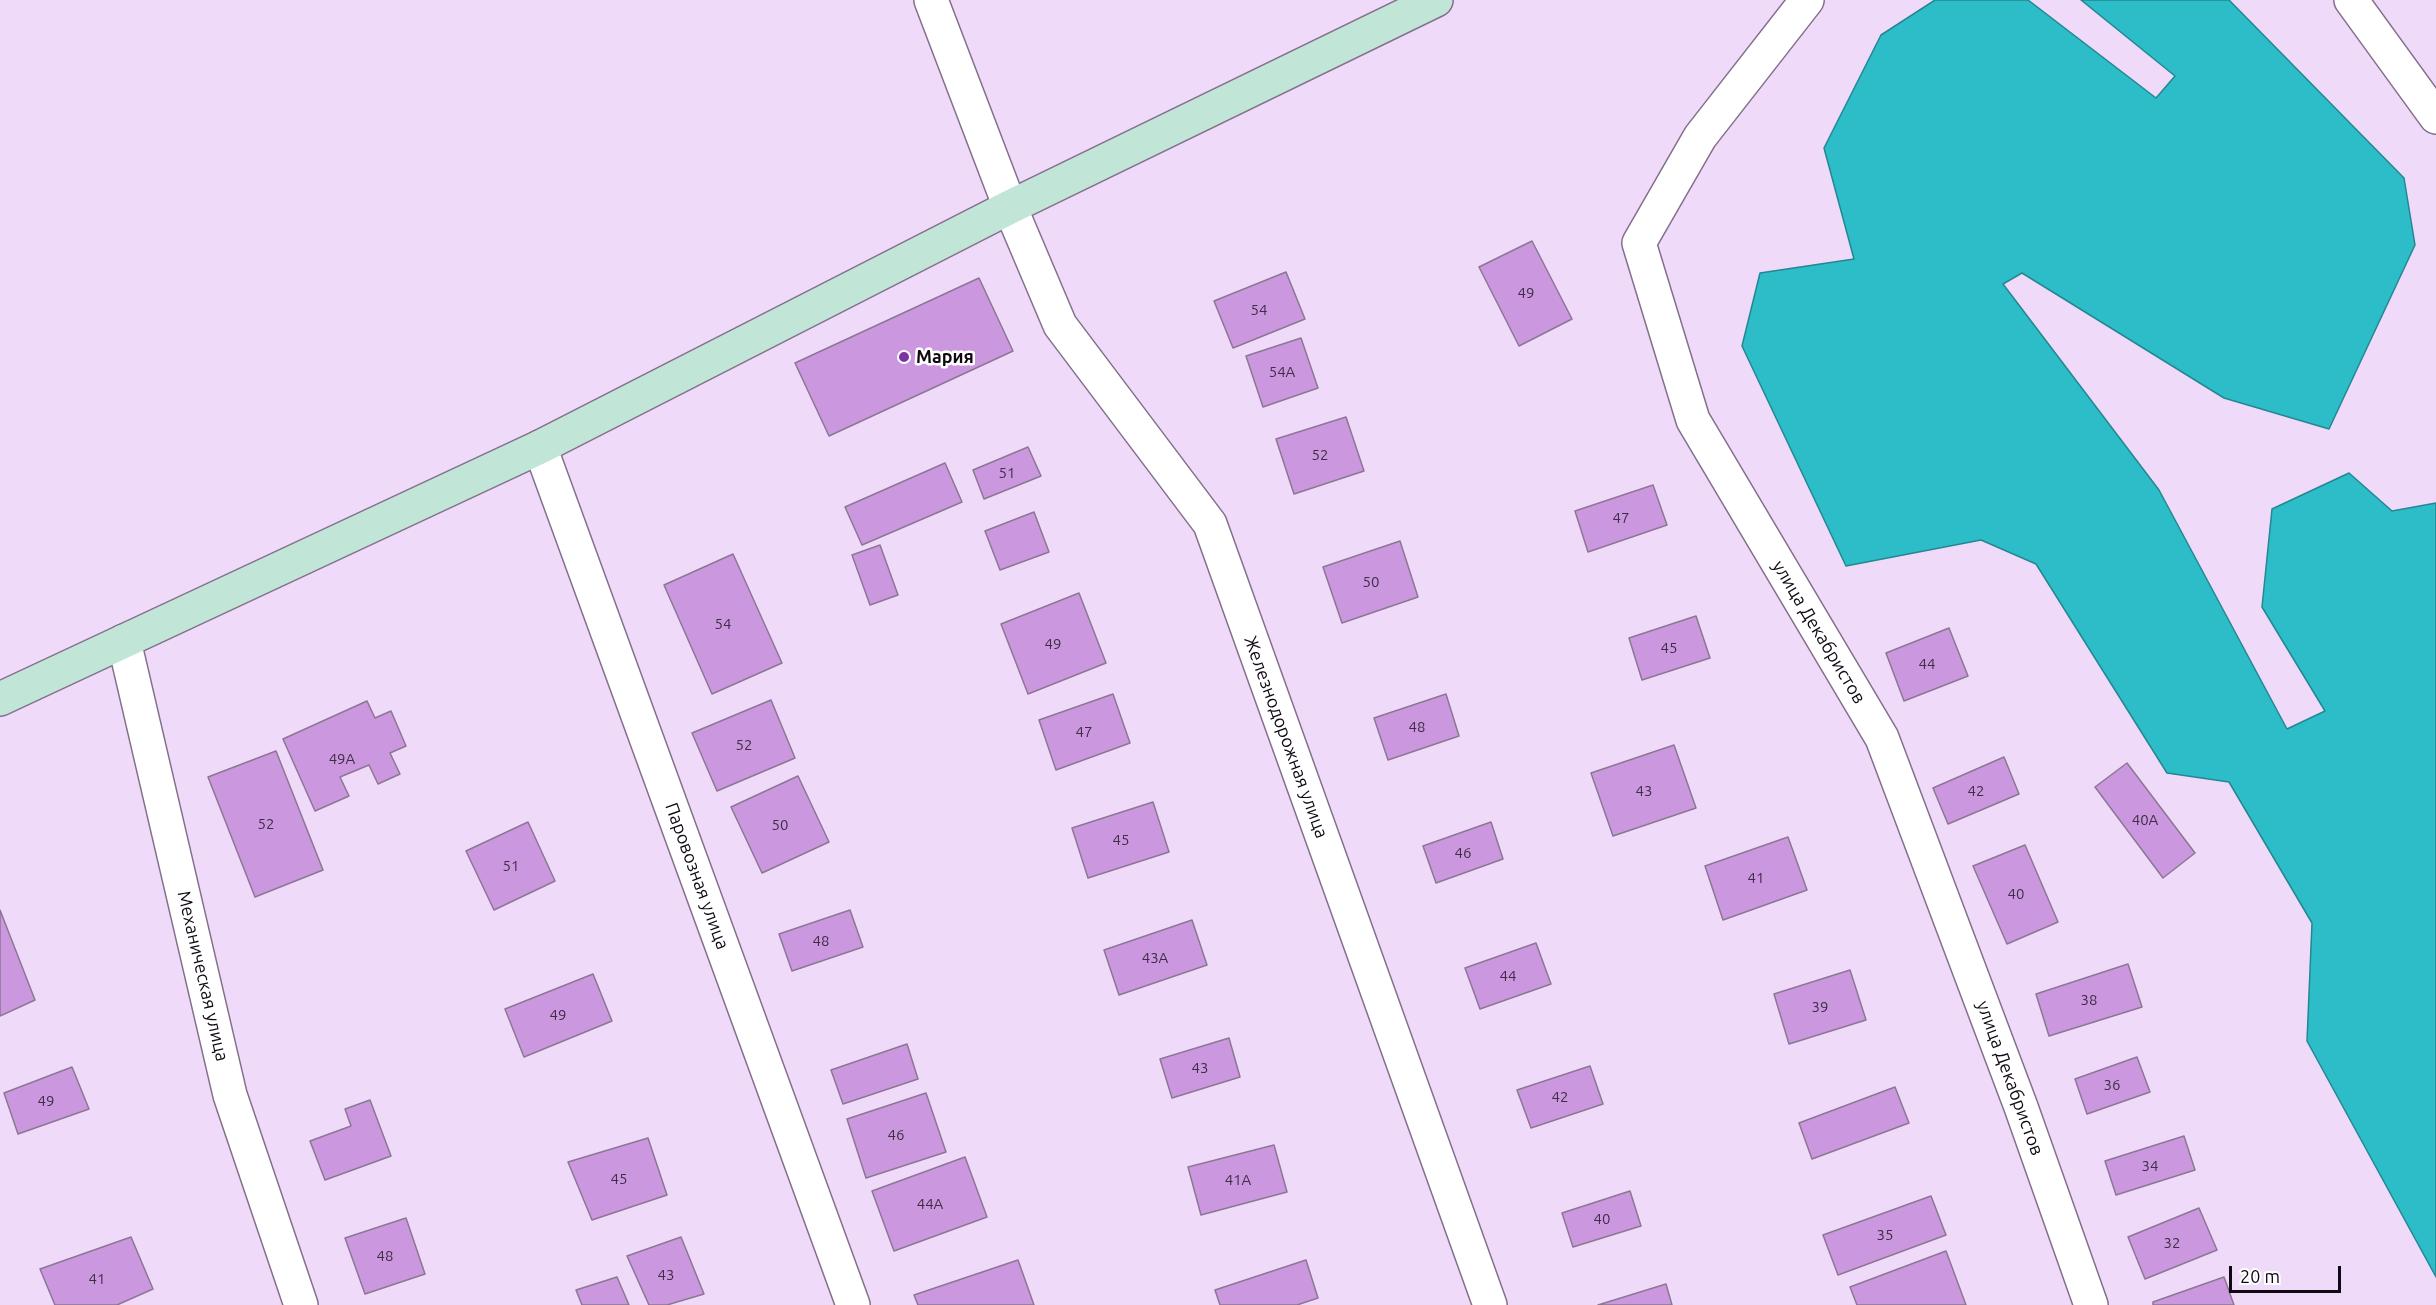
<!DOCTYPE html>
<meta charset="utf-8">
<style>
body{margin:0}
#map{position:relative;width:2436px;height:1305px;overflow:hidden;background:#efdaf9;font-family:Ubuntu,sans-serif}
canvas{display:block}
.scale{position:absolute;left:2229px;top:1266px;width:112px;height:27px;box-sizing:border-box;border:3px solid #100913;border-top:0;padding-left:8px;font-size:18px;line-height:21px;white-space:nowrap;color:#100913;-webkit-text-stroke:4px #fff;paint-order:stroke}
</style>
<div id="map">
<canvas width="2436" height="1305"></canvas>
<div class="scale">20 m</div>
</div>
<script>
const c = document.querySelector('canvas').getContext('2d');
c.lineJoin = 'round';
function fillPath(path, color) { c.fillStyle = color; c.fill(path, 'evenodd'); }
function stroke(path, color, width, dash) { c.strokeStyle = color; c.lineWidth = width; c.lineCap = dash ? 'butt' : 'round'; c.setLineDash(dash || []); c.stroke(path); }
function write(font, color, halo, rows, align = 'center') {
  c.font = font + ' Ubuntu,sans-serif'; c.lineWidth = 5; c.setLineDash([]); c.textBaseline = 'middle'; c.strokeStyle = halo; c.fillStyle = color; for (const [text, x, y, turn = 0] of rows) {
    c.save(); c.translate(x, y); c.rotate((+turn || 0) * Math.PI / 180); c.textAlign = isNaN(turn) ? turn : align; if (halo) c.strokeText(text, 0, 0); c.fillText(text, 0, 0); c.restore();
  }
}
const water = new Path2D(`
 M1935 0H2028L2156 98 2175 76 2081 0H2229L2404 178 2415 245 2329 429 2224 398 2022 273 2003 284 2159 490 2287 729 2325 711 2262 607 2272 509 2349 473 2392 511 2436 503V1277L2307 1041 2312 923 2229 782 2167 773 2036 564 1981 540 1846 566 1742 346 1760 273 1854 259 1824 148 1881 35Z`);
fillPath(water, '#2cbdc8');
stroke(water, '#248792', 1.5);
const building = new Path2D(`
 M1532 241 1572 319 1519 346 1479 267Z
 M1286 272 1305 319 1233 348 1214 301Z
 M979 278 1013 351 829 436 795 363Z
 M1301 338 1318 388 1263 407 1246 356Z
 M1346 417 1364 471 1294 494 1276 439Z
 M1028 447 1041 476 984 499 973 470Z
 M945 463 962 502 862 545 845 507Z
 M1653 485 1667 525 1588 552 1575 511Z
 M1034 512 1049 552 1000 570 985 531Z
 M1400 541 1418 597 1342 623 1323 567Z
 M880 545 898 595 870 605 852 555Z
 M733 554 782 663 712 694 664 585Z
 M1079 593 1106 663 1028 694 1001 624Z
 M1696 616 1710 658 1642 680 1629 638Z
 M1949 628 1968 676 1904 701 1886 653Z
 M1113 694 1130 743 1056 770 1039 720Z
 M1446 694 1459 736 1388 760 1374 718Z
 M771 700 795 758 717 791 692 733Z
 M367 701 375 718 391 711 406 746 390 753 400 774 378 784 369 765 340 777 349 796 315 811 283 739Z
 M1674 745 1696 808 1613 836 1591 773Z
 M276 751 323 870 255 897 208 777Z
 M2004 757 2019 794 1948 824 1933 788Z
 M2127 763 2195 853 2163 878 2095 787Z
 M798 776 829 842 762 873 731 807Z
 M1153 802 1169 852 1088 878 1072 828Z
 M528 822 555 881 494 910 466 851Z
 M1491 822 1503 859 1436 883 1423 846Z
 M1788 837 1807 890 1723 920 1705 866Z
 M2025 845 2058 922 2007 944 1973 866Z
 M0 910 35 1000 0 1016Z
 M850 910 863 947 792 971 779 934Z
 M1192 920 1207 965 1119 995 1104 950Z
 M1536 943 1551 984 1480 1009 1465 968Z
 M2128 964 2142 1007 2049 1036 2036 994Z
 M1850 970 1866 1020 1789 1044 1774 994Z
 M593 974 612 1021 524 1057 505 1009Z
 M1229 1038 1240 1077 1172 1098 1160 1059Z
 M907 1044 918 1079 843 1104 831 1070Z
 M2137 1057 2150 1092 2087 1114 2075 1079Z
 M1590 1066 1603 1104 1531 1128 1517 1090Z
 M72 1067 89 1109 18 1134 4 1093Z
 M1895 1087 1909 1123 1812 1159 1799 1123Z
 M926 1093 946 1152 866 1178 847 1119Z
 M370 1100 391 1156 325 1180 310 1141 351 1126 345 1109Z
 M2184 1136 2195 1170 2116 1195 2105 1161Z
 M648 1138 667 1195 592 1220 568 1162Z
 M1274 1145 1287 1192 1201 1215 1188 1167Z
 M965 1157 987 1217 894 1251 872 1191Z
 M1630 1191 1641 1226 1573 1247 1562 1213Z
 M1931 1196 1946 1235 1838 1275 1823 1235Z
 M2199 1208 2217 1250 2145 1279 2128 1237Z
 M406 1218 425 1274 365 1294 345 1238Z
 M131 1237 153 1289 117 1305H55L40 1269Z
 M681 1237 704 1294 667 1305H649L627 1256Z
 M1946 1251 1966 1305H1857L1850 1287Z
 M1018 1260 1034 1305H918L914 1295Z
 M1306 1260 1318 1298 1297 1305H1220L1215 1290Z
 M617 1277 629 1305H582L576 1290Z
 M2224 1277 2234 1305H2153V1302Z
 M1666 1284 1672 1305H1598Z`);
fillPath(building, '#cb98e0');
stroke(building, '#8b7793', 1.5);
const minor = new Path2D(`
 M931 0 1010 207 1060 325 1210 524 1490 1305
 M1807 0 1700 137 1639 243 1693 420 1882 738 2021 1107 2091 1305
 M540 447 853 1305
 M124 641 230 1095 301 1305`);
const tertiary = new Path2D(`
 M2351 0 2436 117`);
const secondary = new Path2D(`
 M0 699 540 447 1010 207 1436 0`);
stroke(minor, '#83708b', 36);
stroke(tertiary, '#83708b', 36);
stroke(secondary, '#83708b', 36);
stroke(minor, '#fff', 33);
stroke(tertiary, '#fff', 33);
stroke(secondary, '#c1e6d8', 33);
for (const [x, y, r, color] of [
 [904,357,6,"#7a32a5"]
]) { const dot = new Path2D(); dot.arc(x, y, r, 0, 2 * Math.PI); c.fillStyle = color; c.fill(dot); stroke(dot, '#fff', 2); }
write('15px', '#3f2d46', null, [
 ["49",1526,293],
 ["54",1259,310],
 ["54А",1282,372],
 ["52",1320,455],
 ["51",1007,473],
 ["47",1621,518],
 ["50",1371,582],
 ["54",723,624],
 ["49",1053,644],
 ["45",1669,648],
 ["44",1927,664],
 ["48",1417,727],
 ["47",1084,732],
 ["52",744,745],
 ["49А",342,759],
 ["43",1644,791],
 ["42",1976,791],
 ["40А",2145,820],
 ["52",266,824],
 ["50",780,825],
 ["45",1121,840],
 ["46",1463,853],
 ["51",511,866],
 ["41",1756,878],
 ["40",2016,894],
 ["48",821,941],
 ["43А",1155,958],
 ["44",1508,976],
 ["38",2089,1000],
 ["39",1820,1007],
 ["49",558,1015],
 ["43",1200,1068],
 ["36",2112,1085],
 ["42",1560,1097],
 ["49",46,1101],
 ["46",896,1135],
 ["34",2150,1166],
 ["45",619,1179],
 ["41А",1238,1180],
 ["44А",930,1204],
 ["40",1602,1219],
 ["35",1885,1235],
 ["32",2172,1243],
 ["48",385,1256],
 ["43",666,1275],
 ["41",97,1279]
]);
write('bold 18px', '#100913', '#fff', [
 ["Мария",916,357]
], 'left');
write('18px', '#100913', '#fff', [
 ["улица Декабристов",1819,632,59],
 ["Железнодорожная улица",1286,737,70],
 ["Паровозная улица",697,876,70],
 ["Механическая улица",203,976,77],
 ["улица Декабристов",2010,1078,70]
]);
</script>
